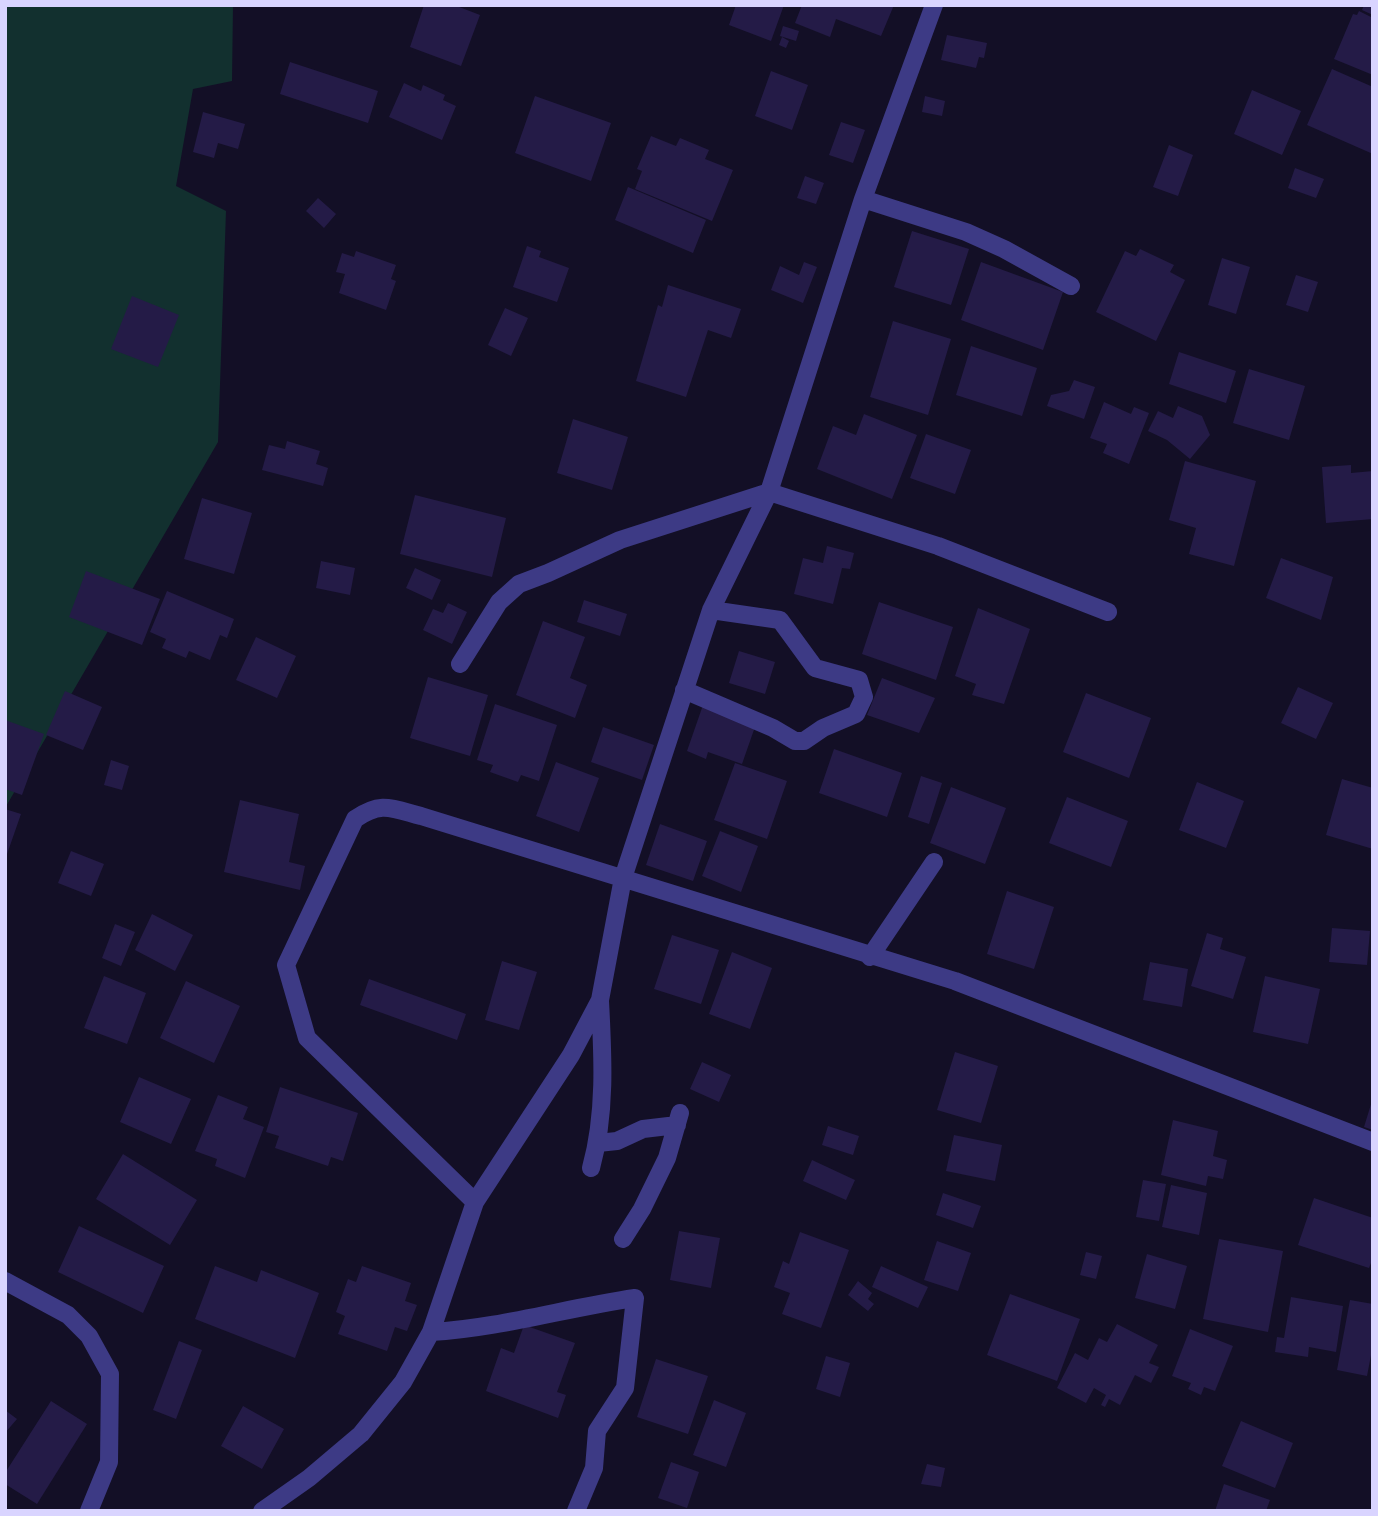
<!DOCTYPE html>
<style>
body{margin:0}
#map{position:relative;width:1378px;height:1516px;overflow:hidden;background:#130f26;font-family:"Work Sans",sans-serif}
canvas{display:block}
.frame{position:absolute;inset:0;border:7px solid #d9d4ff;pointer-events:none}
</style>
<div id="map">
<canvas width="1378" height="1516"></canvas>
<div class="frame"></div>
</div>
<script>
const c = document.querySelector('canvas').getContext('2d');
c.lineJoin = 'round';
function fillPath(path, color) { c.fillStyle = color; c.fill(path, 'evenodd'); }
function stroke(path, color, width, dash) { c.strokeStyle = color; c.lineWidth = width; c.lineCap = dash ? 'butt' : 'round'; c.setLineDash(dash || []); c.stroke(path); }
fillPath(new Path2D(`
 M5 5H233L232 81 193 89 176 186 226 211 218 442 5 808Z`), '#12302f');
fillPath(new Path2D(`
 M424 5H454L480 15 461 66 410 47Z
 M736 5H784L771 41 729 25Z
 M802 5H894L881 36 836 19 830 37 795 23Z
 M1364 5H1373V15L1362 10Z
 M1359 11 1373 18V75L1334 59 1353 14 1357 15Z
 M783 26 799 31 796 41 780 36Z
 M947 35 987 43 984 58 979 57 976 68 941 60Z
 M782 37 789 41 786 48 779 45Z
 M290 62 378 91 368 123 280 94Z
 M1332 69 1373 87V154L1307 125Z
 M771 71 808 85 792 130 755 116Z
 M404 83 421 91 423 85 445 95 443 100 456 106 442 140 389 117Z
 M1252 90 1301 111 1282 155 1234 134Z
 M535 96 611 123 591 181 515 153Z
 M925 96 945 101 942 116 922 112Z
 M203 112 245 124 238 149 218 143 214 158 193 152Z
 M841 122 865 130 853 163 829 155Z
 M651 136 676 146 680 138 709 150 705 159 733 170 712 221 635 189 642 171 637 169Z
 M1169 145 1193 155 1178 196 1153 187Z
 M1295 168 1324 179 1316 198 1288 188Z
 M805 176 824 183 816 204 797 198Z
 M628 187 706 220 693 253 615 220Z
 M318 198 336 214 324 228 306 211Z
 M912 231 969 249 951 305 894 287Z
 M527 246 541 251 539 257 569 268 557 302 513 287Z
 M1140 249 1174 265 1170 272 1185 280 1156 341 1096 312 1125 251 1136 256Z
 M356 251 396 265 391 279 396 281 386 310 339 293 345 274 336 272 342 253 354 257Z
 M1222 258 1250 267 1236 314 1208 305Z
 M804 262 817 267 803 303 771 290 780 266 799 275Z
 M981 262 1063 292 1043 350 961 320Z
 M1296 275 1318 282 1308 312 1286 305Z
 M668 285 741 309 731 338 708 330 686 397 636 381 658 305 662 307Z
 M132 296 179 315 158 367 111 349Z
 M505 308 528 318 511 356 488 345Z
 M893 321 951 339 928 415 870 397Z
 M971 346 1037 368 1022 416 956 395Z
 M1179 352 1236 371 1226 403 1169 384Z
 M1249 369 1305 386 1289 440 1233 423Z
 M1074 380 1095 387 1084 419 1047 406 1051 395 1069 391Z
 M1104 402 1131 414 1134 407 1149 413 1129 464 1103 453 1107 444 1090 438Z
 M1178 406 1202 416 1210 435 1190 459 1167 440 1148 431 1158 411 1173 418Z
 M864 414 917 435 892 499 817 469 833 426 856 435Z
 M573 419 628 437 612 490 557 473Z
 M926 434 971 450 955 494 910 478Z
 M287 441 320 451 316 464 328 468 323 486 262 470 269 445 285 449Z
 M1185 461 1256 481 1234 566 1189 554 1196 528 1169 520Z
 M1351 465V473L1373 471V519L1326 523 1322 467Z
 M415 495 506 518 492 577 400 554Z
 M202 498 252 513 234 574 184 559Z
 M827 546 854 553 850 569 842 568 833 604 794 594 803 558 823 563Z
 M1281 558 1333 577 1321 620 1266 598Z
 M321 561 355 568 350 595 316 588Z
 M415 568 441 580 432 600 406 588Z
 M86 571 160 599 142 645 69 617Z
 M167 591 234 619 227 638 220 635 210 660 189 651 186 658 162 648 166 639 150 632Z
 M584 600 627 614 620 636 577 622Z
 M879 602 953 627 936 680 862 654Z
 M448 603 467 612 452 644 423 630 433 609 443 613Z
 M978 608 1030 629 1004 704 972 695 976 684 955 676Z
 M543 621 585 637 570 678 587 685 575 718 516 695Z
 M256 637 296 656 277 698 236 680Z
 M739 651 775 662 765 694 729 683Z
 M428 677 488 695 470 756 410 738Z
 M882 678 935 698 919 733 867 715Z
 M1298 687 1333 703 1316 739 1281 723Z
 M65 691 102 707 83 750 46 735Z
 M1086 693 1151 718 1129 778 1063 752Z
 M495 704 557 725 539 781 521 775 518 782 490 772 493 765 477 760Z
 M703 705 756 724 742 764 708 752 706 759 687 751Z
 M5 720 44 734 22 795 5 789Z
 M603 727 654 745 642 780 591 762Z
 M834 749 902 773 887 817 819 793Z
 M111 760 129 766 122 790 104 785Z
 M556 762 599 778 579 832 536 816Z
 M735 763 787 781 767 839 714 820Z
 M921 776 942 783 929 824 908 817Z
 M1342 779 1373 788V849L1326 835Z
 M1197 782 1244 801 1226 848 1179 830Z
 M951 787 1006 808 985 864 930 843Z
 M1067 797 1128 821 1111 867 1049 843Z
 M240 800 299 814 289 862 305 866 300 890 224 872Z
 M5 809 21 814 6 857H5Z
 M660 824 707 841 693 881 646 865Z
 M720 831 758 846 741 892 702 876Z
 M71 851 104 864 91 896 58 883Z
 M1007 891 1054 907 1034 969 987 954Z
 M152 914 193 935 175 971 135 950Z
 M115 924 135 932 121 966 102 958Z
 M1332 928 1370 931 1367 965 1329 962Z
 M1207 933 1223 938 1220 949 1246 957 1233 999 1191 986Z
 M672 935 719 950 701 1004 654 989Z
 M732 952 772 968 750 1029 709 1014Z
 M502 961 537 972 519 1030 485 1020Z
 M1150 962 1188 969 1182 1007 1143 1000Z
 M104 976 146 993 127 1044 84 1028Z
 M1265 976 1320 989 1308 1044 1253 1032Z
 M369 979 466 1014 457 1040 360 1005Z
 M186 981 240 1006 214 1063 160 1038Z
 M955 1052 998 1066 981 1123 937 1110Z
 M702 1062 731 1075 719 1102 690 1089Z
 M139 1077 191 1099 171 1144 120 1122Z
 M280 1087 358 1113 343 1161 331 1157 328 1166 275 1148 279 1136 266 1132Z
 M218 1095 248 1107 243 1119 264 1127 245 1178 215 1166 217 1159 195 1151Z
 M1372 1101H1373V1130L1364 1127Z
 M1173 1120 1218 1131 1213 1156 1227 1160 1223 1179 1208 1176 1206 1186 1161 1175Z
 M828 1126 859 1136 853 1155 822 1145Z
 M954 1135 1002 1145 995 1181 946 1171Z
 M123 1154 197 1200 170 1245 96 1199Z
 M812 1160 855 1180 846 1200 803 1181Z
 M1143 1180 1166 1184 1159 1221 1136 1217Z
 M1171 1185 1207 1193 1199 1235 1162 1227Z
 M943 1193 981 1206 973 1228 936 1215Z
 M1314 1198 1373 1218V1258L1369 1268 1298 1245Z
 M79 1226 164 1266 143 1313 58 1272Z
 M679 1231 720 1238 711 1288 670 1280Z
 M800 1232 849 1250 821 1328 782 1314 790 1293 774 1287 783 1261 789 1264Z
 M1219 1239 1283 1251 1268 1332 1203 1319Z
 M937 1241 971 1253 958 1291 924 1280Z
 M1086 1252 1102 1256 1096 1279 1080 1275Z
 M1147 1254 1187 1266 1175 1309 1135 1298Z
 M215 1266 257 1282 261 1270 319 1293 295 1358 195 1319Z
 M362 1266 411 1283 405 1301 417 1305 407 1331 395 1327 387 1351 338 1334 345 1316 336 1312 348 1279 356 1282Z
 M881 1266 928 1287 918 1308 872 1287Z
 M858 1281 872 1293 868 1299 874 1304 868 1311 848 1295Z
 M1010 1294 1080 1319 1057 1381 987 1355Z
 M1291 1297 1343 1306 1336 1352 1309 1347 1308 1357 1275 1352 1277 1337 1284 1338Z
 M1350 1300 1373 1304V1345L1367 1376 1337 1370Z
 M1117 1324 1158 1345 1149 1363 1159 1367 1151 1383 1135 1375 1120 1405 1109 1399 1105 1407 1101 1405 1106 1395 1094 1388 1086 1403 1057 1388 1075 1353 1088 1360 1099 1338 1107 1342Z
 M524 1325 575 1343 557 1392 566 1395 558 1418 486 1391 501 1348 514 1353Z
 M1190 1329 1233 1346 1215 1391 1204 1387 1201 1395 1188 1389 1191 1383 1172 1376Z
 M179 1341 202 1350 176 1419 153 1410Z
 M826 1356 850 1363 840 1397 816 1389Z
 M656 1359 708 1376 688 1434 637 1417Z
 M714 1400 746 1413 726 1467 693 1455Z
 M51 1401 87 1424 37 1504 5 1484V1473Z
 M243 1406 284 1429 262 1469 221 1446Z
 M5 1410 17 1419 5 1433Z
 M1241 1421 1293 1443 1275 1488 1222 1466Z
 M671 1462 699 1472 687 1508 658 1498Z
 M927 1464 945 1468 941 1487 921 1484Z
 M1224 1484 1270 1500 1266 1511H1215Z`), '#241b47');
stroke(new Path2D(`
 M863 199 966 232 1004 249 1071 286
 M460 664 499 602 519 584 548 573 620 540 769 492 938 546 1108 612
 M684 690 773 728 795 741H804L823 728 856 714 864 697 859 680 815 668 780 620 711 610
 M870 957 934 862
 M598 1143 617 1141 643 1129 677 1125
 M591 1168C606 1114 603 1057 600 1001
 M475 1202 307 1038 286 965 355 819C381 801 391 808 421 816L955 981 1373 1142
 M623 1239 642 1209 667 1158 680 1113
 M5 1281 68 1315 89 1336 110 1374 109 1462 89 1511
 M431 1332C500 1328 566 1308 635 1298L625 1388 597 1431 594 1468 576 1511
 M262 1511 309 1478 361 1434 403 1382 431 1332 475 1202 571 1055 600 1000 623 878 711 610 769 492 863 199 934 5`), '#3d3a85', 18);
</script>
